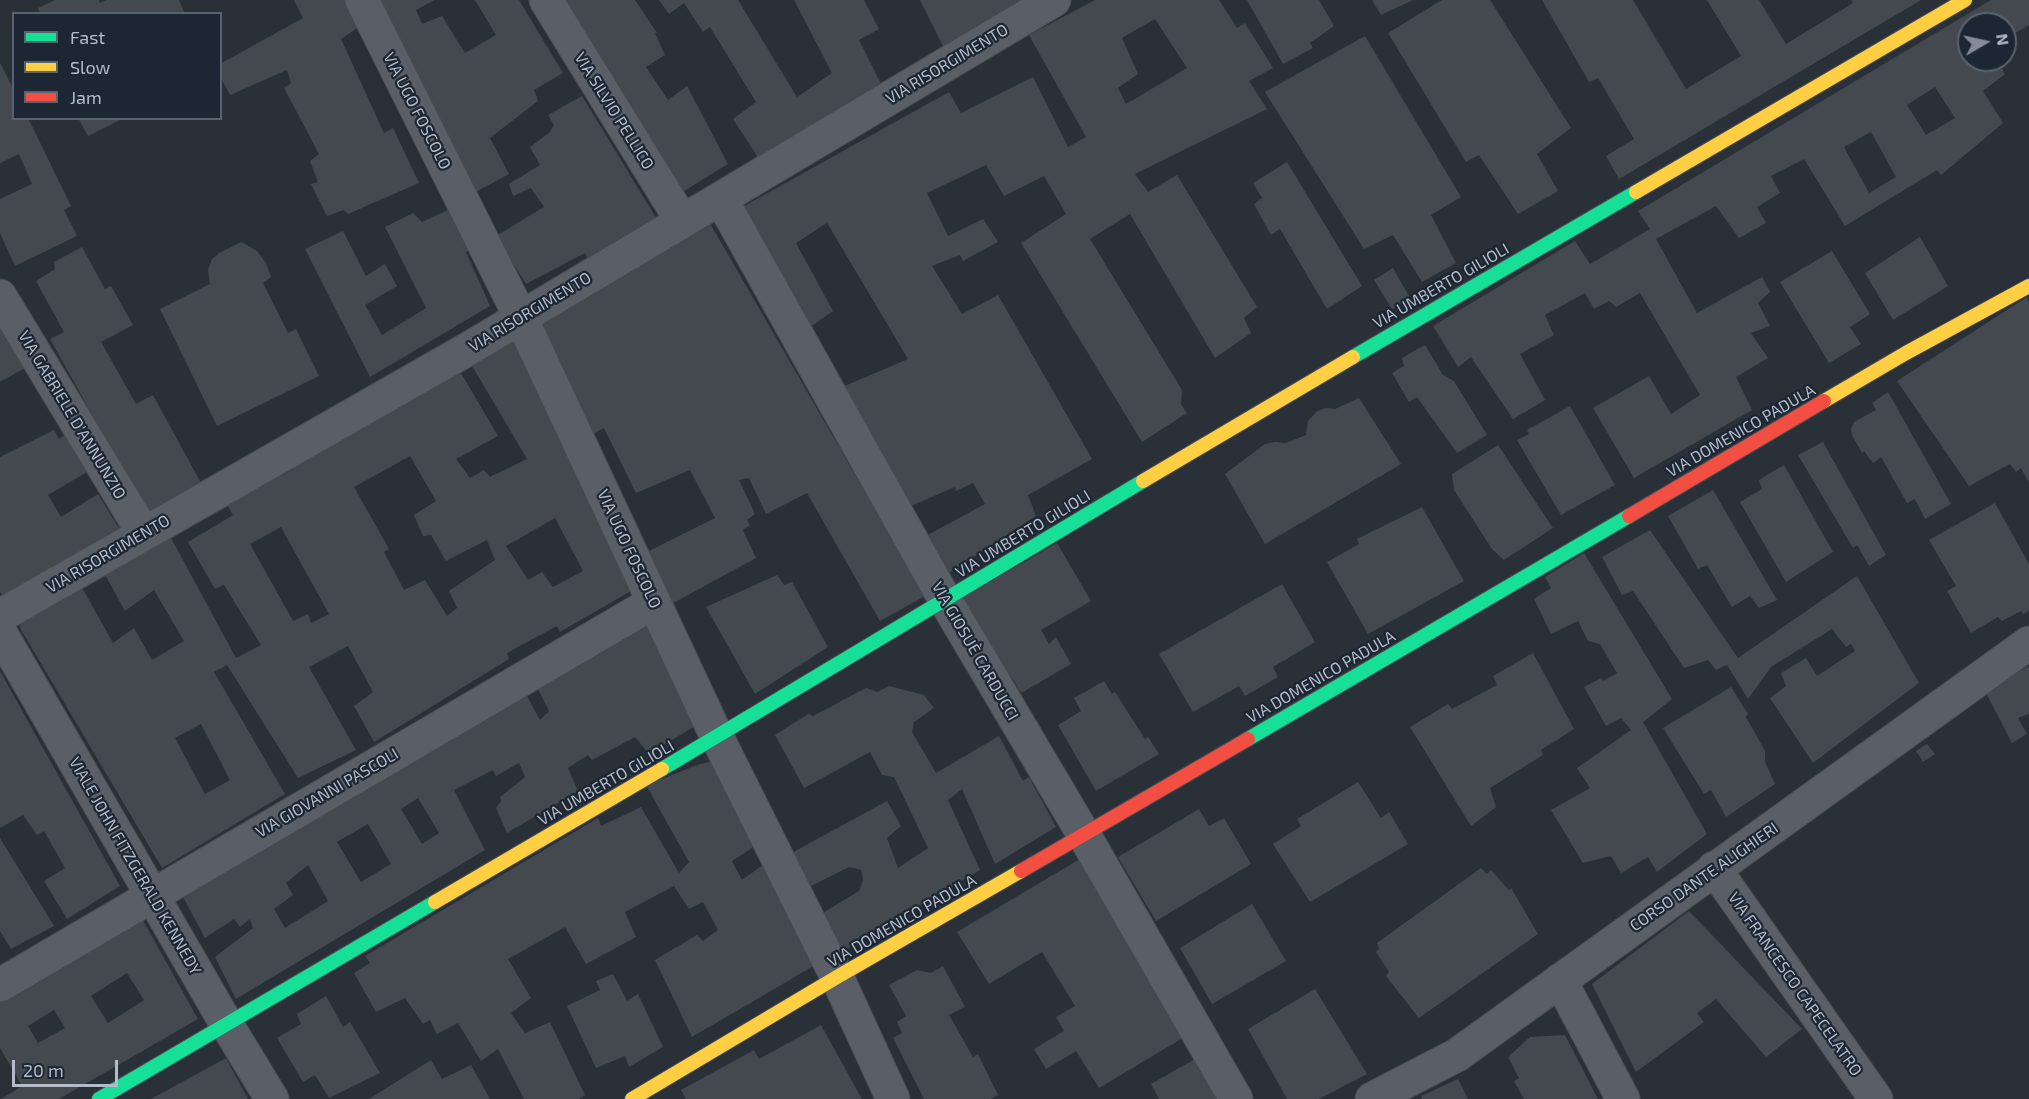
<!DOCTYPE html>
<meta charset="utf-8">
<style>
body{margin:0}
#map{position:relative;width:2029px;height:1099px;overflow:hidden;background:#2a3038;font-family:"Exo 2",sans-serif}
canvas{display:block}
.legend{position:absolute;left:12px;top:12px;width:210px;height:108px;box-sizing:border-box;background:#1d2633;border:2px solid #59626f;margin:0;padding:8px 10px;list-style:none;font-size:18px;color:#b4bcc9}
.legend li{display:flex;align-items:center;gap:12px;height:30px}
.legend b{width:30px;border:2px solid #59626f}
.north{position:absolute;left:1957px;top:12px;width:60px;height:60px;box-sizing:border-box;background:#1d2633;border:2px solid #59626f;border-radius:50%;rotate:81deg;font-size:16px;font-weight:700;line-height:24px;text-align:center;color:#b4bcc9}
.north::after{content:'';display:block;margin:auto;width:21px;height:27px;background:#848b96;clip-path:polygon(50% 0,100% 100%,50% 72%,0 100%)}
.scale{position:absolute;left:12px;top:1060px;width:106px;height:27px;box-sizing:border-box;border:3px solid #b4bcc9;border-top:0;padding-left:8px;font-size:18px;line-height:21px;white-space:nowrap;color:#b4bcc9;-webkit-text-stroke:4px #1d2633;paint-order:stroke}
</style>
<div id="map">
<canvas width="2029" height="1099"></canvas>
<ul class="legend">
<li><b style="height:8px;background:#16e098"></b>Fast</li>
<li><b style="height:8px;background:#ffcf43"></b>Slow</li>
<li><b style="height:8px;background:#f24e42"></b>Jam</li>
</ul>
<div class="north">N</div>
<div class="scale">20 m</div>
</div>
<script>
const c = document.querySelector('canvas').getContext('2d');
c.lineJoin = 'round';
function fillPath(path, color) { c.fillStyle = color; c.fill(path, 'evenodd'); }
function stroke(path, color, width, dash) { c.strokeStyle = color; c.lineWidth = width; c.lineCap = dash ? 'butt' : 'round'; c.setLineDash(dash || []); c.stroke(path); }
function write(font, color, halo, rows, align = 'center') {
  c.font = font + ' "Exo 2",sans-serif'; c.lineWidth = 4.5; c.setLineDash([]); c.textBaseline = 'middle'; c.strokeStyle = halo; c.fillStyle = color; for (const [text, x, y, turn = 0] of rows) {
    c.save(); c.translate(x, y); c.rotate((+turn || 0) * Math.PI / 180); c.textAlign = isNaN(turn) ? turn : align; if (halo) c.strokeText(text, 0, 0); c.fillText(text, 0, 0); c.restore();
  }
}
fillPath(new Path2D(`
 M55 0H99L100 3 106 0H179L185 14H40L38 8Z
 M294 0H345L359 27 341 39 384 133 393 128 419 183 348 214 344 210 327 216 311 184 318 182 310 161 319 154 284 88 291 83 287 70 230 95 220 76V64L303 18Z
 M373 0H435L416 10 422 24 442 16 465 53 496 35 475 0H519L563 73 534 90 538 101 490 138 509 174 472 194Z
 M562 0H635L657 33H655L665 55 646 67 668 100 687 86 728 164 676 196Z
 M659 0H738L797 97 832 73 794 0H864L879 29 859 40 883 88 761 162 733 119 756 102 710 27 703 32 684 3 669 14Z
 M920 0H1028L943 46Z
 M1095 0H1219L1237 28 1245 23 1273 68 1249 81 1267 109 1135 174 1148 192 1177 175 1257 307 1244 318 1251 333 1215 358 1130 214 1090 239 1182 390 1181 404 1187 413 1142 442 1021 243 1066 214 1044 176 1004 196 986 165 927 193 948 236 983 219 998 242 963 261 960 255 932 266 962 314 998 295 1092 459 1028 495 1036 516 947 574 924 537 985 504 973 483 956 491 955 487 906 508 840 388 908 359 827 223 796 243 833 311 806 330 737 210 949 92 961 113 1033 77 1068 147 1086 137 1029 35ZM1155 19 1187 68 1126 104 1118 88 1138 74 1122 38Z
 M1247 0H1319L1334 26 1310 43 1313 48 1283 64Z
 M1372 0H1413L1381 15Z
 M1442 0H1490L1571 128 1537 154 1558 191 1518 214 1479 155 1466 162 1388 33Z
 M1542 0H1633L1686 89 1741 56 1707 0H1759L1786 44 1853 3 1851 0H1921L1619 179 1606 156 1634 139 1598 78 1589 82Z
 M1991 0H2029V25L2005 39V24H1969V60H1997L2005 74 1983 91 2003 123 1941 175 1937 170 1845 226 1804 159 1771 176 1780 193 1757 207 1766 223 1739 238 1716 206 1656 239 1697 313 1762 277 1770 292 1758 303 1770 326 1751 333 1768 358 1736 377 1752 410 1634 478 1593 408 1649 376 1671 414 1700 395 1640 293 1616 307 1609 301 1594 309 1585 293 1545 315 1554 335 1520 354 1545 400 1513 419 1471 357 1458 367 1433 326 1575 241 1590 264 1650 229 1638 211ZM1935 87 1955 118 1926 135 1907 105ZM1871 132 1896 177 1869 193 1844 147Z
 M1365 36 1461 197 1431 215 1456 263 1422 282 1393 235 1364 249 1265 92Z
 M0 63 14 90V118H28L71 206 64 210 77 236 15 266 0 233V199L32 184 19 154 0 163Z
 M582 96 658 221 588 260 585 253 526 284 496 236 544 207 531 188 513 196 509 184 540 165 530 147 549 133 554 125 548 115Z
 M78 118H124L88 136Z
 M1287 162 1362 286 1327 309 1280 229 1271 235 1254 204 1262 198 1253 183Z
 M450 209 472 249 466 252 490 306 370 377 305 249 343 231 366 276 385 264 397 286 365 305 382 335 426 308 385 227 413 213 422 222Z
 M711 225 925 596 880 621 807 493 766 514 749 478 739 480 755 514 747 520 750 525 743 530 756 558 666 607 641 555 715 518 690 470 636 493 604 428 591 435 532 326Z
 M1920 237 1948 286 1893 320 1865 273Z
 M241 242 257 251 266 263 271 277 263 283 288 333 296 329 319 376 217 426 160 309 210 284 208 270 212 259 219 253Z
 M82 247 105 289 111 286 133 325 101 342 136 404 153 395 201 483 147 513 50 339 64 332 36 281 55 269 54 262Z
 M1832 251 1870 314 1850 327 1861 344 1829 363 1780 282Z
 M1393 268 1410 298 1392 309 1374 280Z
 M2027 297 2029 303V483L2021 468 2016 472 2010 464 1969 486 1897 381Z
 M0 327 25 368 0 382Z
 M514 337 638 587 560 632 557 626 507 653 509 659 374 742 354 706 373 692 348 646 309 667 356 750 298 778 227 665 214 672 285 794 162 868 20 628V621L80 584 113 643 134 628 152 660 184 641 154 590 125 611 103 571 170 536 236 658 261 645 224 585 215 589 188 542 233 515 227 505 294 469 290 463 461 373 498 436 456 459 470 478 484 470 490 477 527 459 471 364ZM410 456 436 501 414 515 423 536 431 535 446 561 487 540 495 560 449 591 457 608 447 616 425 580 404 590 384 552 389 549 354 487ZM555 518 583 571 553 587 542 572 528 580 506 546ZM281 527 329 614 311 623 308 614 293 621 250 544ZM201 724 230 780 205 794 175 738Z
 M1425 345 1443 375 1454 381 1487 435 1457 453 1417 397 1409 402 1392 373 1404 366 1402 358Z
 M1888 392 1951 504 1925 519 1915 499 1907 503 1881 457 1873 463 1864 451 1862 453 1852 435 1851 429 1854 422 1876 410 1872 403Z
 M1359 398 1401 464 1265 544 1225 474 1265 444 1275 442 1286 443 1306 435 1308 421 1317 411 1326 408 1335 409Z
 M1570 406 1615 485 1561 515 1517 440 1529 434 1527 430Z
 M54 430 59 439 65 435 87 472 48 495 61 517 98 494 119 528 3 597 0 592V457Z
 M1823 442 1886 555 1869 566 1857 545 1853 548 1798 455Z
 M1498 445 1553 528 1504 560 1492 549 1454 490 1452 474Z
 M1784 465 1833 552 1786 582 1740 502 1762 489 1759 480Z
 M1713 490 1777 600 1759 608 1750 596 1732 607 1707 565 1698 569 1668 516Z
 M1995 503 2029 564V611L2023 614 2021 611 2002 621 1998 617 1971 633 1947 591 1956 586 1929 540Z
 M1422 507 1464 581 1368 634 1327 562 1359 544 1357 539Z
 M1650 530 1738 658 1857 576 1919 683 1813 763 1770 698 1786 686 1781 673 1806 658 1817 676 1855 651 1851 644 1846 647 1832 629 1771 667 1748 699 1727 665 1716 670 1708 660 1684 668 1633 591 1622 595 1602 557Z
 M1057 543 1091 601 1041 630 1049 644 1056 637 1071 664 1021 693 1013 679 1004 684 957 601Z
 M1584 553 1672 699 1643 722 1707 834 1657 872 1648 857 1621 873 1611 856 1583 863 1551 810 1590 788 1577 768 1631 730 1621 718 1606 726 1584 687 1601 678 1603 681 1617 673 1600 644 1588 641 1578 621 1551 634 1534 599 1551 588 1545 577Z
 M777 575 784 585 792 582 828 647 755 694 706 607Z
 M1282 584 1315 642 1273 667 1278 677 1245 696 1239 686 1193 712 1159 654Z
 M650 618 700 723 649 754 635 737 592 760 588 755 568 768 578 791 507 833 496 808 501 801 500 797 525 777 519 763 496 776 493 770 454 790 485 850 236 999 215 957 253 928 250 919 240 927 234 919 205 938 181 893 527 696 540 720 549 711 537 687ZM418 798 439 833 422 844 401 809ZM368 824 391 864 361 882 337 842ZM308 865 328 901 285 928 274 909 293 895 286 883Z
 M1533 653 1574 729 1541 750 1543 755 1490 788 1496 807 1471 826 1410 727 1448 704 1452 709 1497 685 1493 676Z
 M2029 666V714L2018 718 2027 734 2012 743 1985 691Z
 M0 671 120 886 67 919 44 881 65 868 44 831 37 835 23 815 0 828Z
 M1104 681 1112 694 1115 692 1145 739 1148 737 1159 754 1096 791 1058 725 1081 711 1074 698Z
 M889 686 924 695 934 708 914 722 912 732 936 773 999 736 1023 781 1029 777 1056 827 995 864 962 789 948 800 980 870 837 955 816 917 859 891 863 880 861 870 849 867 803 890 786 856 887 801 901 826 887 838 898 868 928 848 894 777 882 775 870 752 804 788 775 735 808 714 813 716 866 688 877 692Z
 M1731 687 1748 714 1746 717 1765 751V762L1775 784 1726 817 1711 790 1704 794 1663 728Z
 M1927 744 1935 754 1923 762 1916 751Z
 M714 761 758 844 732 861 742 880 767 862 817 964 692 1037 655 960 697 935 703 941 718 930 703 902 689 909 674 886 625 912 636 937 586 964 565 927 508 959 531 998 511 1013 525 1033 550 1022 585 1095 579 1099H524L498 1049 481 1061 458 1023 437 1034 430 1020 423 1024 405 998 376 1012 354 973 370 963 365 956 598 818 601 826 641 807 679 873 689 862 646 785 700 764Z
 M1358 782 1381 818 1389 812 1408 844 1310 902 1273 844 1301 826 1297 819Z
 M1199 809 1209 826 1224 818 1251 864 1156 921 1118 857Z
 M0 838 54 926 11 949 0 931Z
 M1080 859 1186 1036 1099 1088 1076 1051 1046 1069 1034 1049 1064 1031 1056 1017 1075 1006 1042 952 989 984 957 932Z
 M1481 868 1487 874 1491 870 1509 890 1511 888 1538 934 1419 1018 1386 976 1389 972 1376 952 1379 949 1377 943Z
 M1252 904 1286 961 1212 1004 1180 948Z
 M1689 911 1802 1029 1766 1057 1716 999 1697 1013 1704 1022 1636 1072 1592 984Z
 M140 915 198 1019 59 1099H1L22 1086 0 1048V996ZM127 973 144 1000 108 1023 91 996ZM54 1010 65 1028 38 1043 28 1026Z
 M943 966 965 1007 949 1015 973 1057 978 1054 998 1095 991 1099H924L893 1038 902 1033 897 1022 906 1016 889 985 917 970 931 973Z
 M613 974 627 1001 638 994 663 1047 629 1067 625 1056 596 1068 567 1006 600 990 596 981Z
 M1315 989 1367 1074 1319 1099H1287L1248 1029Z
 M326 996 343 1027 350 1022 380 1073 329 1098 315 1075 303 1082 277 1038 301 1024 297 1014Z
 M821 1025 862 1099H686L681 1090 754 1050 759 1059Z
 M1565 1035 1598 1099H1524L1514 1081 1519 1078 1508 1057 1530 1037Z
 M226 1058 248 1099H151Z
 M1197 1058 1220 1099H1159L1151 1084Z
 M431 1060 442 1079 471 1065 490 1099H369Z
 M1458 1079 1468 1099H1422L1421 1096Z`), '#444950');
const street = new Path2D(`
 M362 0 521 318 717 737 837 977 893 1099
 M546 0 682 221
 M721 199 945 600 1084 835 1236 1099
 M0 296 144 534
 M0 616 468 349 1054 0
 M0 632 227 1025 272 1099
 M1714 868 1876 1099
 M1560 980 1623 1099
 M0 985 654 602
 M1372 1099 1457 1055 2029 643`);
const fast = new Path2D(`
 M1353 357 1636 192
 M1248 739 1629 516
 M662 769 1143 481
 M99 1099 435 902`);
const slow = new Path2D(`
 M1636 192 1965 0
 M1824 401 1906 353 2029 286
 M1143 481 1353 357
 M435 902 662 769
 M632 1099 837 977 1021 871`);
const jam = new Path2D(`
 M1629 516 1824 401
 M1021 871 1248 739`);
stroke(street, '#484c53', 35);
stroke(fast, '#484c53', 16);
stroke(slow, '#484c53', 16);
stroke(jam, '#484c53', 16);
stroke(street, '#5a5e66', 33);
stroke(fast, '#16e098', 14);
stroke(slow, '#ffcf43', 14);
stroke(jam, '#f24e42', 14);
write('16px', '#b4bcc9', '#1d2633', [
 ["VIA RISORGIMENTO",947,64,-31],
 ["VIA UGO FOSCOLO",417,111,63],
 ["VIA SILVIO PELLICO",614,111,58],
 ["VIA UMBERTO GILIOLI",1441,286,-30],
 ["VIA RISORGIMENTO",530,312,-31],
 ["VIA GABRIELE D'ANNUNZIO",72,415,59],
 ["VIA DOMENICO PADULA",1741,431,-30],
 ["VIA UMBERTO GILIOLI",1023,534,-31],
 ["VIA UGO FOSCOLO",629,549,65],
 ["VIA RISORGIMENTO",108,554,-30],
 ["VIA GIOSUÈ CARDUCCI",975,651,60],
 ["VIA DOMENICO PADULA",1321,677,-30],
 ["VIA UMBERTO GILIOLI",606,783,-30],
 ["VIA GIOVANNI PASCOLI",327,793,-30],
 ["VIALE JOHN FITZGERALD KENNEDY",135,866,60],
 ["CORSO DANTE ALIGHIERI",1704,877,-35],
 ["VIA DOMENICO PADULA",902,921,-30],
 ["VIA FRANCESCO CAPECELATRO",1795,984,55]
]);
</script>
